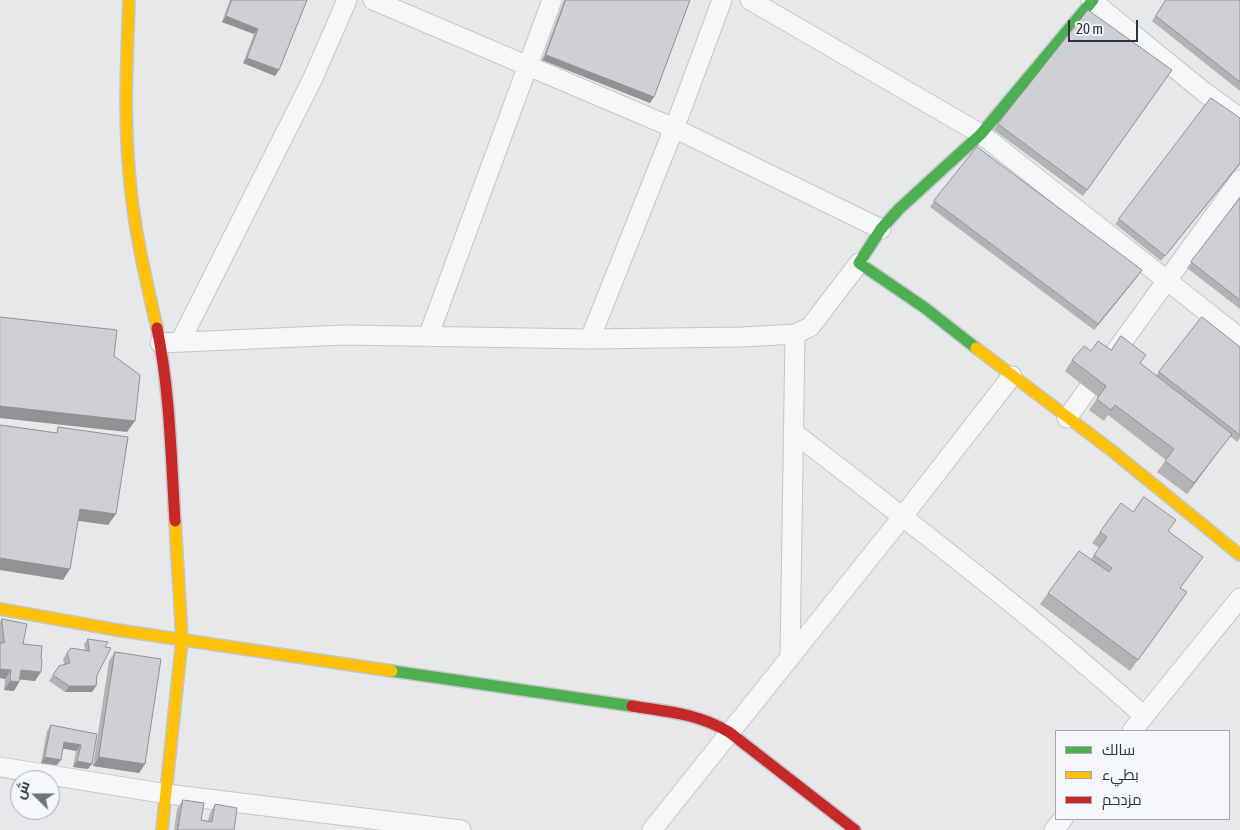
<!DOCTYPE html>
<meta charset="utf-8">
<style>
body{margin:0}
#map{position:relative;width:1240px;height:830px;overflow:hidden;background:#e6e8ea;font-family:"Asap Condensed",Cairo,sans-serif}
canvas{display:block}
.legend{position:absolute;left:1055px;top:730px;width:175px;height:90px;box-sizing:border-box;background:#f4f6f9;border:1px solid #a4a8b1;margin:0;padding:6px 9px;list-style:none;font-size:15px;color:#2b3445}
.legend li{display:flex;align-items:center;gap:10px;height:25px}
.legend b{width:25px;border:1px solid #a4a8b1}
.north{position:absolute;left:10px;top:770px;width:50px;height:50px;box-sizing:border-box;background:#f4f6f9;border:1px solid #a4a8b1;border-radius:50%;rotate:292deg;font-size:14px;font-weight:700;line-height:20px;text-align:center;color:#2b3445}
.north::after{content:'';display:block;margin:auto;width:18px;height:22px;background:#6c737f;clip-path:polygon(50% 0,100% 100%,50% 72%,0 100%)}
.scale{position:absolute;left:1068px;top:20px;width:70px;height:22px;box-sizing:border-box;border:2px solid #2b3445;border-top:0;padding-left:6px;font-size:15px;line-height:18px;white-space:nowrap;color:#2b3445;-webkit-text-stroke:4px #f4f6f9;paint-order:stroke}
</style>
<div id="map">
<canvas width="1240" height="830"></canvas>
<ul class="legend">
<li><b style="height:6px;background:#4caf50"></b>سالك</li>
<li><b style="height:6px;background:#ffc107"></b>بطيء</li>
<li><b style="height:6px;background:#c62828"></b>مزدحم</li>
</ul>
<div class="north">ش</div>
<div class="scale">20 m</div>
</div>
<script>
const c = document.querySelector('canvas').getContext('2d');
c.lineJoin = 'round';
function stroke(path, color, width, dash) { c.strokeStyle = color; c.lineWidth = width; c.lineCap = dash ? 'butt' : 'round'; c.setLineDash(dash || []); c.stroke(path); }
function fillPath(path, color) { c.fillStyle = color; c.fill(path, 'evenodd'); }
const street = new Path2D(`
 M373 0 674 128 881 229
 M750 0 981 134 1240 338
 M1091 0 1204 92 1240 118
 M428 337 552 0
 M590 339 682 108 722 0
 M180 342 313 78 347 0
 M160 343 345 335 590 339 743 337 795 334 810 327 859 263
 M1067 418 1240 180
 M793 432C912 524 1032 615 1144 716
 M790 657 795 334
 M1132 731 1240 598
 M0 767 167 794 461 830
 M652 830 903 516 1012 376
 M1054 830 1063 819`);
const fast = new Path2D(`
 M976 348 925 308 859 263 881 229 899 209 981 134 1093 0
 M392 671 632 706`);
const slow = new Path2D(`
 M129 0C127 57 124 114 129 171 133 224 145 276 157 328
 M976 348 1111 450 1240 555
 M0 609 117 630 392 671
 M162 830 182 639 175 521`);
const jam = new Path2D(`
 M157 328C170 391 171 457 175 521
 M632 706C669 712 696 713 729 732L855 830`);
stroke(street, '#c4c6c8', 21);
stroke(fast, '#c4c6c8', 14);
stroke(slow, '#c4c6c8', 14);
stroke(jam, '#c4c6c8', 14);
stroke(street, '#f5f6f7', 19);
stroke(fast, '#4caf50', 11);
stroke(slow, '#ffc107', 11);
stroke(jam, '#c62828', 11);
fillPath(new Path2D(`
 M230 0H307L275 76 243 63 254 34 222 22Z
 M564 0H690L650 103 542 60Z
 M1166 0H1240V91L1152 21Z
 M1172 70 1083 196 994 130 998 124Z
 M1240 164 1161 261 1115 224 1119 219Z
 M1240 198V309L1187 268Z
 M934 201 1142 270 1094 330 930 207Z
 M1240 347V438L1237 442 1230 436 1187 494 1157 472 1166 460 1108 415 1104 421 1089 410 1098 397 1065 371 1072 360 1091 351 1111 350 1140 363 1156 376 1159 372Z
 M1133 512 1169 531 1181 588 1187 592 1130 671 1040 604 1048 593 1091 559 1099 548 1092 543 1100 532Z
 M2 619 23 644 35 681 20 679 19 682 14 691 4 690 5 679 0 678V622Z
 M88 639 105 647 97 675 96 686 92 692H65L49 681 59 666 64 664 63 659 67 653 85 650 84 644Z
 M115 652 145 764 139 773 93 766 109 661Z
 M51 725 97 734 88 769 73 767 76 751 63 748 57 765 41 763 47 731Z
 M183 800 201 820 208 821 210 813 215 804 234 830H174L177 809Z`), '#b1b3b5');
fillPath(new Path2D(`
 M226 16 258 29 254 34 222 22Z
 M546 55 654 97 650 103 542 60Z
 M247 58 279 70 275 76 243 63Z
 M1240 163V164L1161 261 1165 256Z
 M1142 270 1138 276 1094 330 1098 324Z
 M0 406 135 421 127 432 0 418Z
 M1232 434 1224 444 1187 494 1194 483Z
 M80 509 116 514 108 525 72 520Z
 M0 558 70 569 63 580 0 570Z
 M0 669 11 670 5 679 0 678Z
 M21 670 41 672 35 681 15 679Z
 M10 681 19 682 14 691 4 690Z
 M69 686H96L92 692H65Z
 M64 742 81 745 76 751 60 748Z
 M45 757 61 760 57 765 41 763Z
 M99 757 145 764 139 773 93 766Z
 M77 761 92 764 88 769 73 767Z`), '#909294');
const building = new Path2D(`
 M232 0H307L279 70 247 58 258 29 226 16Z
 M566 0H690L654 97 546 55Z
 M1166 0H1240V82L1156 16Z
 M1088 10 1172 70 1087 190 998 124Z
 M1211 98 1240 118V163L1165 256 1119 219Z
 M977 147 1142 270 1098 324 934 201Z
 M1240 198V300L1191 262Z
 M0 317 117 330 114 356 140 375 135 421 0 406Z
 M1202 317 1240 347V435L1159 372Z
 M1121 336 1146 355 1140 363 1232 434 1194 483 1165 461 1174 449 1115 405 1111 410 1097 399 1106 386 1072 360 1084 346 1091 351 1098 341 1111 350Z
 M0 425 57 433 58 427 128 437 116 514 80 509 70 569 0 558Z
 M1144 497 1176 520 1168 531 1203 557 1180 588 1187 592 1138 660 1048 593 1079 551 1109 572 1112 568 1094 555 1107 537 1100 532 1121 503 1133 512Z
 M2 619 27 624 23 644 42 646 41 659H42L41 672 21 670 19 682 10 681 11 670 0 669V643H4Z
 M88 639 108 642 105 647 111 648 97 675 96 686H69L53 675 59 666 70 663 67 653 71 648 89 651Z
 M115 652 161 659 145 764 99 757Z
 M51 725 97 734 92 764 77 761 81 745 64 742 61 760 45 757Z
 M183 800 204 803 201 820 212 822 215 804 237 808 234 830H178Z`);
fillPath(building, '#ced0d3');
stroke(building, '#909294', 1);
</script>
